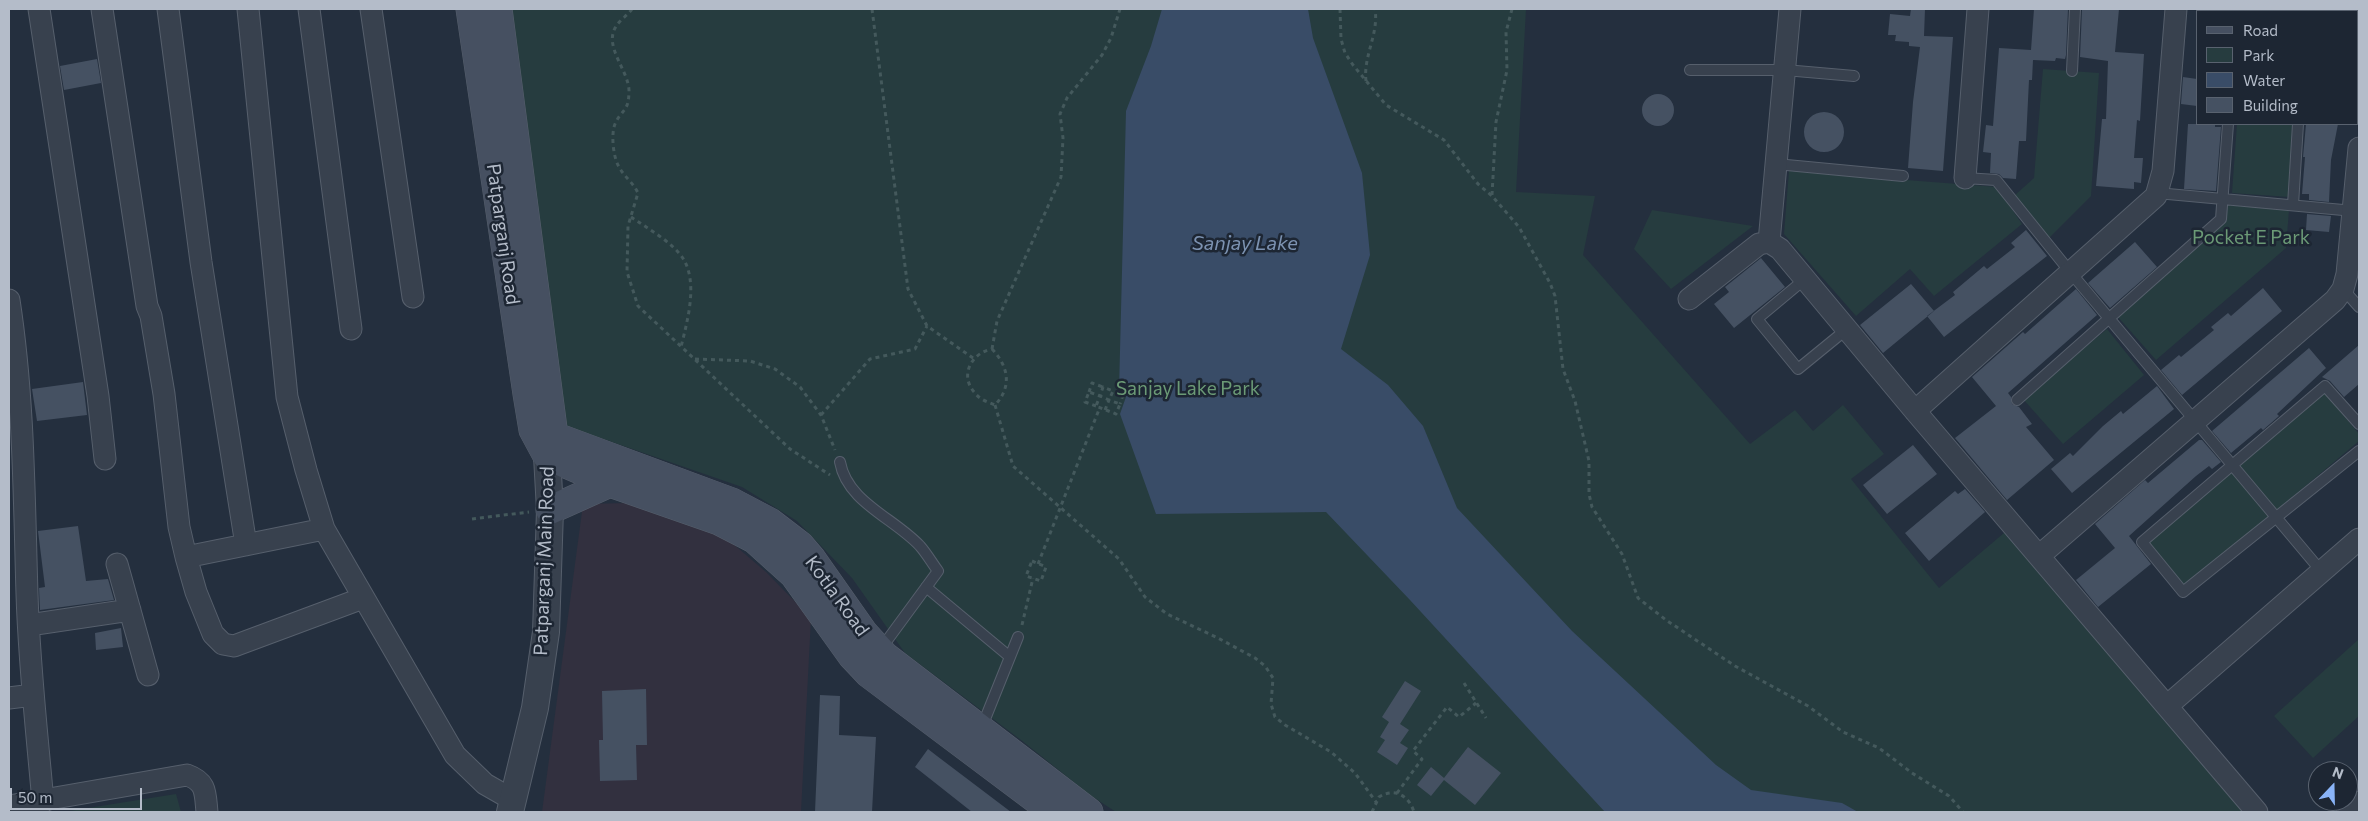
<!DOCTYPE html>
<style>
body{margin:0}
#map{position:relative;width:2368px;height:821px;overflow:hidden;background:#242f3e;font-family:Commissioner,sans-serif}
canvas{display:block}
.frame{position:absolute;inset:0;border:10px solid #b4bcc9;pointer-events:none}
.legend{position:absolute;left:2196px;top:10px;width:162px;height:115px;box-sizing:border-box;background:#1d2633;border:1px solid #59626f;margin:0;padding:6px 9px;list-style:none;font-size:15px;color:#b4bcc9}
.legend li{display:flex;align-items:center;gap:10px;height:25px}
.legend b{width:25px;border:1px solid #59626f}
.north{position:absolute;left:2308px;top:761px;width:50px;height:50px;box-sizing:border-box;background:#1d2633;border:1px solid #59626f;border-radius:50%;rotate:21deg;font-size:14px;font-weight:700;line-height:20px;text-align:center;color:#b4bcc9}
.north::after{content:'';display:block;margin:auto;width:18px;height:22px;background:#8ab4f8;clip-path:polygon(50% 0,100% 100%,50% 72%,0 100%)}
.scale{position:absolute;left:10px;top:788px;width:132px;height:22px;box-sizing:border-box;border:2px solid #b4bcc9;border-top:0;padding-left:6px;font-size:15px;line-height:18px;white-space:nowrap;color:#b4bcc9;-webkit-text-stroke:4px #1d2633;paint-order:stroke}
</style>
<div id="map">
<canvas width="2368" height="821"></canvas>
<div class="frame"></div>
<ul class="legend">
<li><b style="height:6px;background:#465061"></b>Road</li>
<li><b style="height:14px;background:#263c3f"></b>Park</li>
<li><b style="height:14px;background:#394c67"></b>Water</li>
<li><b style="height:14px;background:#455162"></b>Building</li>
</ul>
<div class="north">N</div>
<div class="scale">50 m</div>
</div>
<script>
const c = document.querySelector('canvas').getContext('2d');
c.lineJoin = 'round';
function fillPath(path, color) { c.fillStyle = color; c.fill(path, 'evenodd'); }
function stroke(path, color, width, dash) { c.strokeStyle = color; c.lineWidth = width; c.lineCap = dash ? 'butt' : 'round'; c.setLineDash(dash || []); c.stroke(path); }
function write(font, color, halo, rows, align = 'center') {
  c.font = font + ' Commissioner,sans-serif'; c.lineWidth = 5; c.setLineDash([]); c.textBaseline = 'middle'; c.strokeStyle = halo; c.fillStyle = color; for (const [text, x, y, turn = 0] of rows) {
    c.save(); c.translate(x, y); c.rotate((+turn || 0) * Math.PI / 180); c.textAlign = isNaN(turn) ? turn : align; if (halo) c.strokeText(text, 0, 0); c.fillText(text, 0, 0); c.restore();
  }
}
fillPath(new Path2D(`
 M629 503 725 537 766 572 811 618 801 812H542L583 504Z`), '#32303f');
fillPath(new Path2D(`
 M508 9H1526L1516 192 1595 196 1583 255 1750 444 1795 410 1813 431 1843 405 1884 454 1851 479 1939 588 2004 533 2039 556 2257 812H1116L1090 795 1021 740 905 653 852 578 797 521 742 487 563 425Z
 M2043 69 2099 73 2091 196 2047 240 2014 196 2034 178Z
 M2237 124H2294L2289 197 2232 193Z
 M1789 171 1997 187 2022 224 1934 296 1910 269 1856 316 1784 234Z
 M2228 205 2289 210 2286 248 2156 360 2118 317 2226 220Z
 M1652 210 1753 226 1671 289 1634 249Z
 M2107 329 2144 375 2063 444 2023 399Z
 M2325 393 2359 434V441L2277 510 2239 465Z
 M2232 471 2269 516 2184 587 2146 542Z
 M2359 639V716L2313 758 2274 716Z
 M176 794 181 812H63Z`), '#263c3f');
fillPath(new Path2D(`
 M1162 9H1308L1313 38 1362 173 1370 255 1341 349 1388 385 1423 426 1457 508 1572 631 1716 765 1751 790 1842 803 1858 812H1605L1410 600 1326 512 1156 514 1120 414 1127 394 1119 391 1126 111 1151 46Z`), '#394c67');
fillPath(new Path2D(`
 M1911 9H1925L1924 36 1953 37 1943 171 1908 168 1913 102 1920 47 1909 46V42L1895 41 1896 35H1888L1890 14 1910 16Z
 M2034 9H2068L2066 55 2065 59 2056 58 2055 61 2033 60 2032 80H2029L2026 141H2019L2016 179 2003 178 1999 174 1990 173 1991 153 1983 152 1986 125 1993 126 1999 48 2031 50Z
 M2082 9H2119L2115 52 2144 54 2140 121 2137 120 2134 158H2143L2141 183 2134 182V189L2096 186 2102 119H2106L2108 61 2080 57Z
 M97 59 101 83 64 90 60 66Z
 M2183 77 2197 79V106L2181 104Z
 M1642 110a16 16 0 1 1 32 0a16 16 0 1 1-32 0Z
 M1804 132a20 20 0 1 1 40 0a20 20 0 1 1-40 0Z
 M2188 124H2215V127H2221L2216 191 2184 189Z
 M2306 124H2338L2331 160 2329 202 2309 200V194H2302L2305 157H2303Z
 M2307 214 2331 216 2329 232 2306 230Z
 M2026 230 2047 256 1944 337 1927 316 1955 295 1953 292 1984 266 1987 269 2015 247 2011 243Z
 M2135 242 2157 267 2110 308 2088 283Z
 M1761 258 1785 287 1734 328 1714 304 1729 292 1725 287Z
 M1911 284 1934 311 1883 353 1860 325Z
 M2263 288 2282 311 2182 395 2161 370 2179 355 2181 357 2214 330 2211 327 2228 313 2231 316Z
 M2076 289 2097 315 2008 393 2011 397 2012 404 2019 407 2032 424 2026 427 2054 460 2007 500 1955 438 1996 406 1972 377 2023 332 2025 334Z
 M2359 345V384L2344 397 2330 381 2322 377Z
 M2309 348 2326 368 2277 414 2279 416 2263 430 2261 428 2231 453 2212 431Z
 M83 382 87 415 37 421 32 389Z
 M2157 386 2174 409 2072 493 2051 469 2070 453 2073 456 2103 426 2121 411 2123 414Z
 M2199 440H2202L2221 462 2212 469 2209 466 2196 476 2129 536 2151 564 2098 607 2076 580 2115 548 2095 524 2145 480 2148 483Z
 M1913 445 1937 474 1887 514 1863 485Z
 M1965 489 1985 512 1929 561 1905 533 1955 491 1958 494Z
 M78 526 86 581 108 579 114 600 40 610 39 588 45 587 38 531Z
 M121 628 123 647 96 650 95 633Z
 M1405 681 1421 691 1400 724 1409 730 1400 743 1408 748 1397 765 1377 752 1385 740 1380 737 1389 722 1382 717Z
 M646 689 647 745H636L637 780 600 781 599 740H603L602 691Z
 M820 695 840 696 839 735 876 737 872 812H815Z
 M1468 747 1501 773 1475 805 1444 780 1431 796 1417 785 1431 767 1444 778Z
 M928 749 937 756 1011 812H972L915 767Z`), '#455162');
const service = new Path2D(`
 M2334 9 2359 11
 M2269 11 2270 9
 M1690 70H1785L1854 76
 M2072 71 2075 9
 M1776 164 1903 176
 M1965 178 1996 180 2071 273 2322 572
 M2157 193 2354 211
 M2293 205 2298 124
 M1805 279 1757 319 1798 369 1847 329
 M2343 289 2359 307
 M2017 400 2221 219 2228 124
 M2359 424 2325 386 2142 542 2183 592 2359 451
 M840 462C847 502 894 518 920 546 927 554 932 563 938 571L880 650
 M926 587 1010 657
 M981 729 1018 637`);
const minor = new Path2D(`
 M39 9 98 396 105 459
 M102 9 147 306 151 316 164 394 179 527 186 557 196 592 213 634 223 644 234 646 363 598
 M168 9 201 262 246 545
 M248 9 287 397 306 470 324 529 455 755 485 784 513 800
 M309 9 351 329
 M371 9 413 297
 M1965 178 1978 9
 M1769 242 1790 9
 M1689 299 1759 244 1769 242 1780 249 1915 411 2257 812
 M9 300C24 398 24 496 27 594 29 664 37 733 43 802
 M1915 411 2156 196 2163 171 2176 9
 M2039 556 2335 300 2343 289 2347 274 2359 148
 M186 557 324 529
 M117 564 148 675
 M29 625 130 610
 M9 698 33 695
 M2167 706 2359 539
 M9 806 187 775C207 782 205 793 207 812
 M2347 812 2359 802`);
const tertiary = new Path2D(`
 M510 812 535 708 546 632 550 510 547 456 553 438`);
const secondary = new Path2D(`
 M470 9 527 394 533 430 547 456 610 483 719 521 754 539 794 575 852 656 869 674 1053 812
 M498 9 554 436 732 502 770 522 800 545 812 559 864 633 885 656 1089 812
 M550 510 610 483`);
stroke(service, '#565f6c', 12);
stroke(minor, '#565f6c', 23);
stroke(tertiary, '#565f6c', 28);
stroke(secondary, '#565f6c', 29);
stroke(new Path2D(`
 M632 9C628 15 621 19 617 25 602 45 628 69 629 90 629 113 622 108 615 124 611 134 613 155 618 165 623 176 633 182 638 193L628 226 627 272 638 306 790 449 830 475
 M872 9 908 289 927 326 973 358
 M1340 9 1341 39 1345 53 1353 65 1386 105 1444 140 1478 184 1492 196 1519 227 1550 283 1555 296 1563 369 1575 401 1589 461V494L1592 507 1622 554 1638 598 1666 620 1735 666 1808 706 1843 732 1879 748 1912 773 1949 796 1963 812
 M1366 81C1363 56 1379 34 1375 9
 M1492 195 1496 122 1507 70 1506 32 1512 9
 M631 217C647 228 674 243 684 260 698 285 687 322 681 347
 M992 349 997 321 1061 177 1063 138 1060 114 1067 98 1102 55 1111 38 1120 9
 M992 349C1009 367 1012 387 995 405 988 402 980 400 975 393 959 376 971 353 992 349Z
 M695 359 750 361 775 369 800 387 821 415 835 450
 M1089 392 1092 383 1103 387
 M995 405 1013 466 1119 559 1145 597 1167 614 1218 638 1255 658 1265 666 1273 678 1271 704 1275 717 1285 725 1331 752 1355 773 1376 802
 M1096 406 1085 402 1089 392 1100 396 1103 387 1113 391
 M1105 410 1109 400 1120 404 1116 414 1096 406 1100 396 1109 400 1113 391 1123 395 1120 404
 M821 415 870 359 915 349 927 326
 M472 519 529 512
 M1032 561 1046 567 1041 581 1026 576Z
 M1038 564 1100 407
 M1022 625 1033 578
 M1464 683 1486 718
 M1397 793 1422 759 1413 751 1447 707 1459 717 1476 703
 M1372 812 1379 797C1395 787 1409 796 1414 812`), '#44595c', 3, [4, 4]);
stroke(service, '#38414e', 10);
stroke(minor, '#38414e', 21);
stroke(tertiary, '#38414e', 26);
stroke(secondary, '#465061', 28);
write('19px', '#b4bcc9', '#1d2633', [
 ["Patparganj Road",503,234,82],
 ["Patparganj Main Road",544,561,-88],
 ["Kotla Road",837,596,54]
]);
write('19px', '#6b9a76', '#1d2633', [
 ["Pocket E Park",2251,238],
 ["Sanjay Lake Park",1188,389]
]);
write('italic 20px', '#7c92b1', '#1d2633', [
 ["Sanjay Lake",1245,243]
]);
</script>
